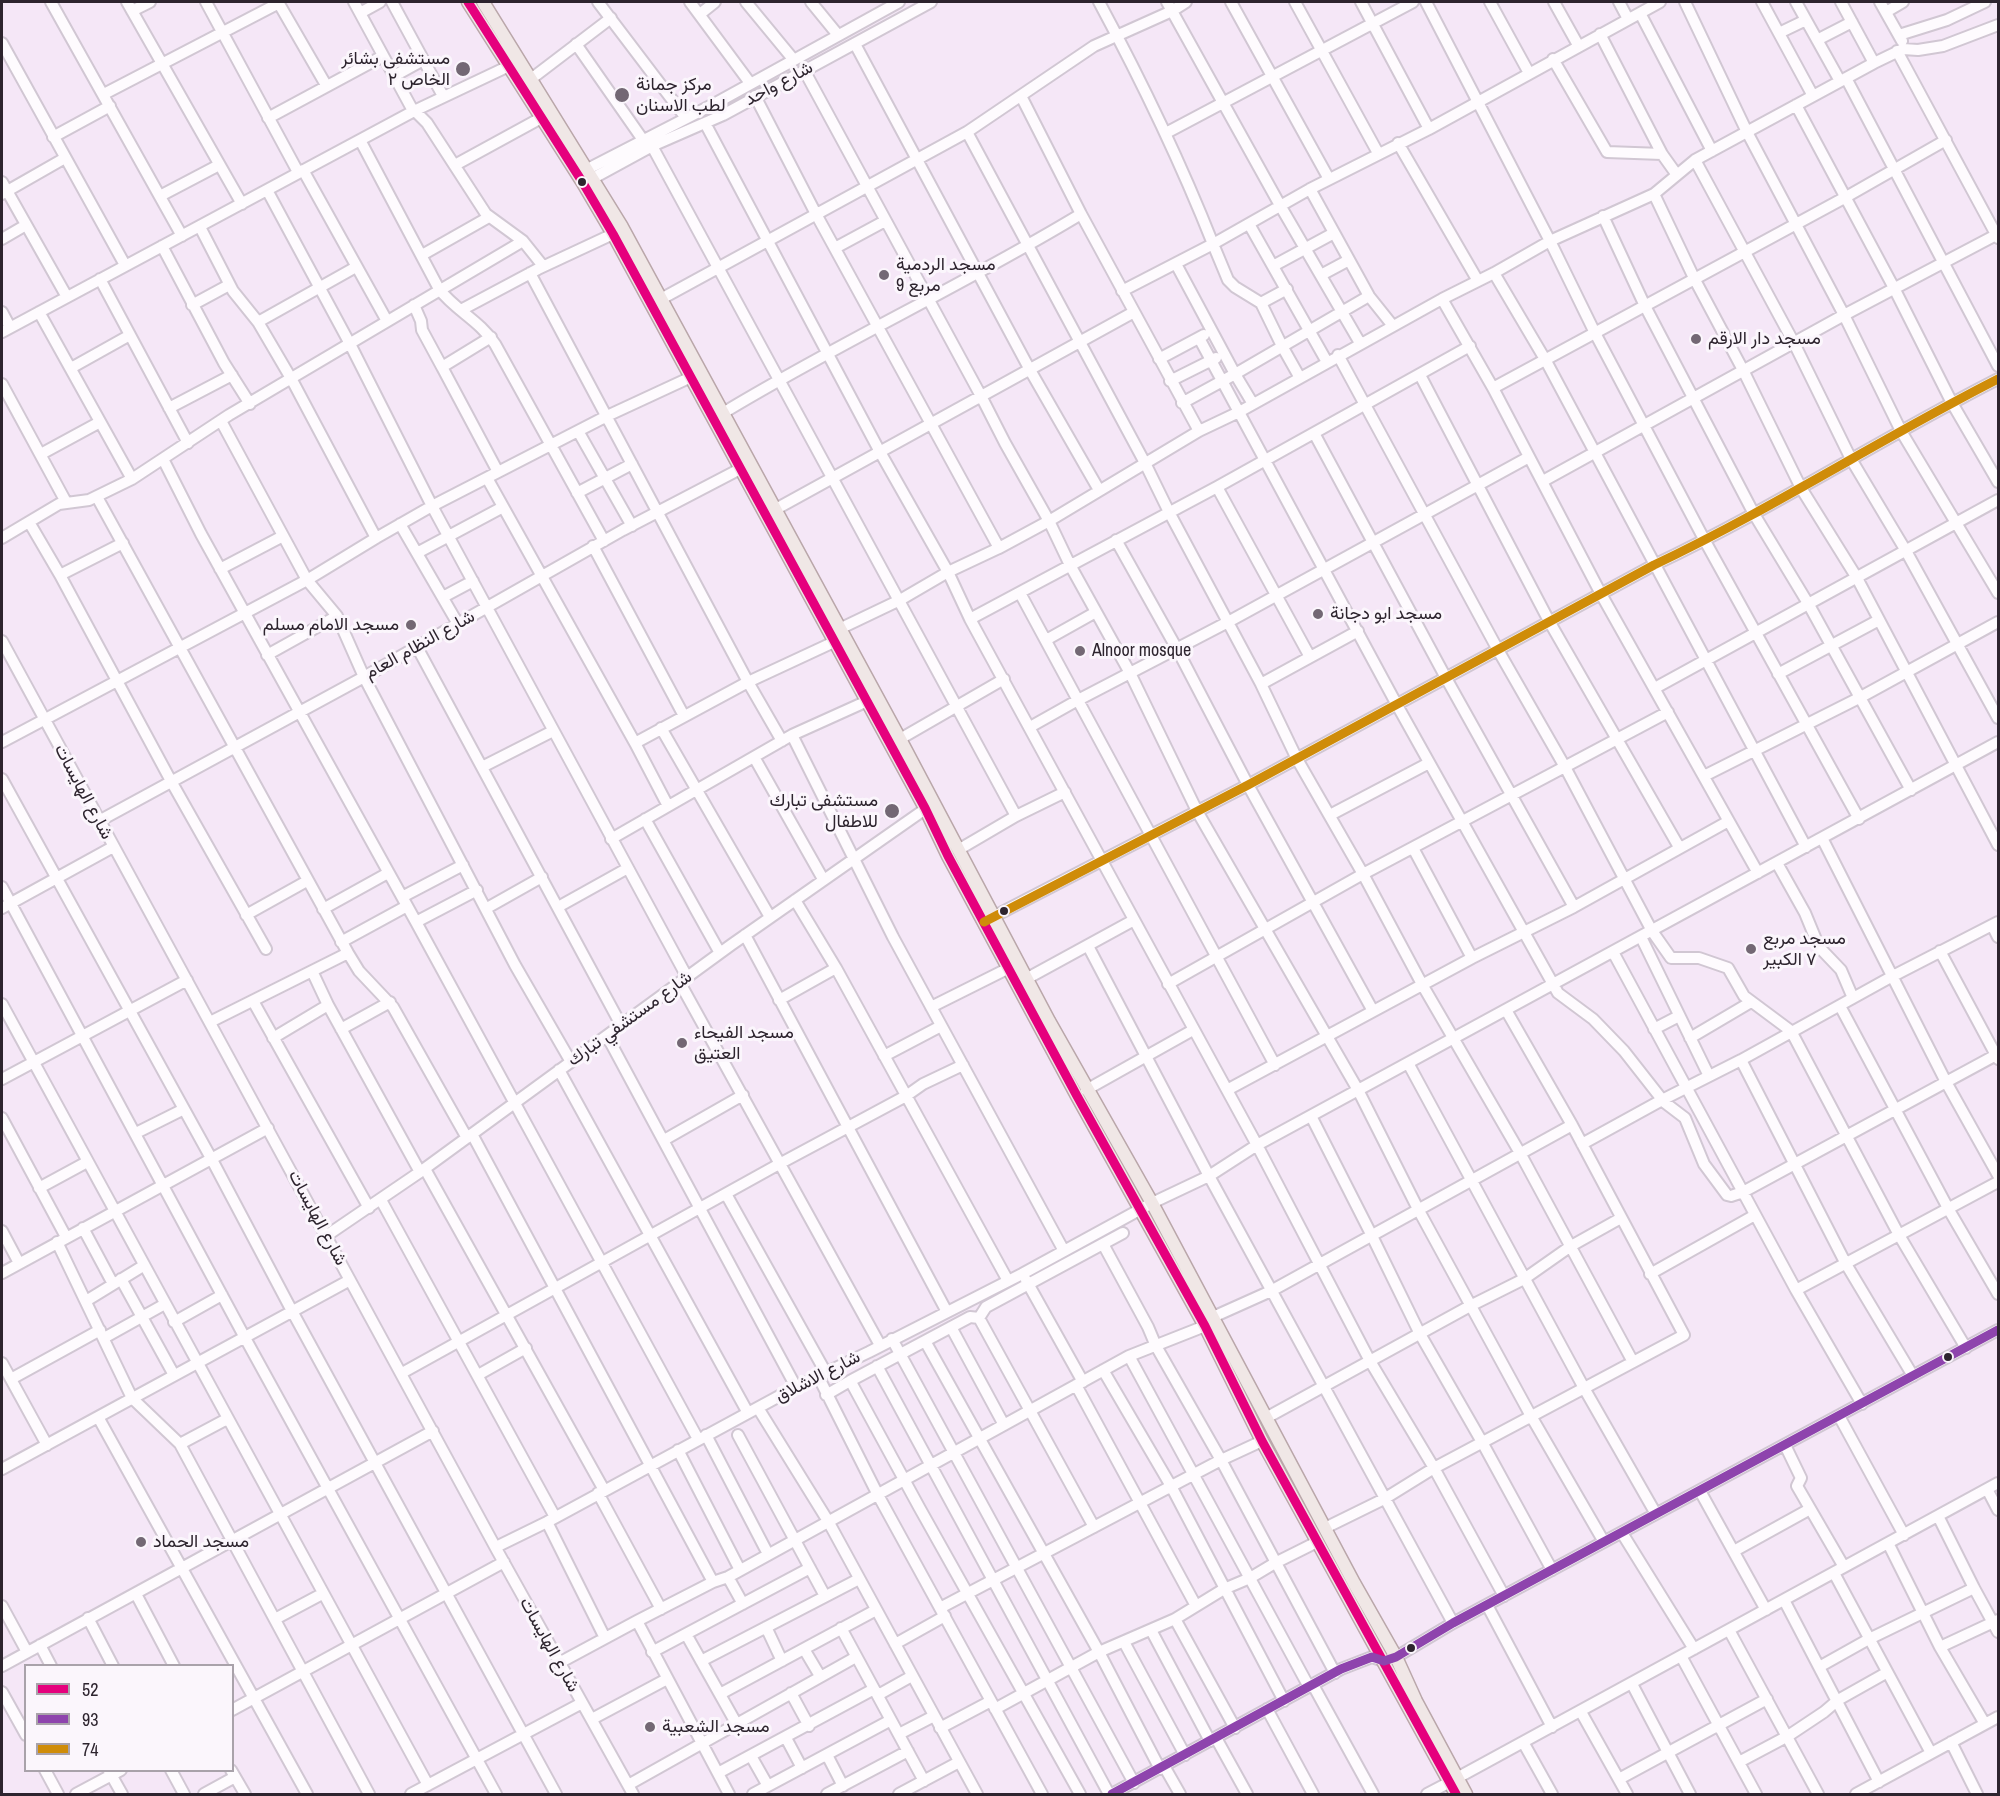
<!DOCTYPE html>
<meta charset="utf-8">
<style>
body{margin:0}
#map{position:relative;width:2000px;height:1796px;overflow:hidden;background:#f5e7f7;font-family:"Archivo Narrow",sans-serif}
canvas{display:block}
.frame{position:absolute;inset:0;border:3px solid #2d242e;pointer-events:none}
.legend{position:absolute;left:24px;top:1664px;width:210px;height:108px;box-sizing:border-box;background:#fbf6fc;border:2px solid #a9a2aa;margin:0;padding:8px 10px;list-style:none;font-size:18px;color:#2d242e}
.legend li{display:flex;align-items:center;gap:12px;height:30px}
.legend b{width:30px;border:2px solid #a9a2aa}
</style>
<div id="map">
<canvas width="2000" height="1796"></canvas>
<div class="frame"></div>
<ul class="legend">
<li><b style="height:8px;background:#e5007d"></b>52</li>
<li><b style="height:8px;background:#8e44ad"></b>93</li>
<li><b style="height:8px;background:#cf8c09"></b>74</li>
</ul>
</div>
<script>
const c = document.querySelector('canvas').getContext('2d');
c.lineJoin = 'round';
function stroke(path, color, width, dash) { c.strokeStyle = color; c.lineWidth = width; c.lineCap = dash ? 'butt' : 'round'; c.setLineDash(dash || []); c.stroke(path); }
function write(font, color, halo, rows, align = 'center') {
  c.font = font + ' "Archivo Narrow",Vazirmatn,sans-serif'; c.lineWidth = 6; c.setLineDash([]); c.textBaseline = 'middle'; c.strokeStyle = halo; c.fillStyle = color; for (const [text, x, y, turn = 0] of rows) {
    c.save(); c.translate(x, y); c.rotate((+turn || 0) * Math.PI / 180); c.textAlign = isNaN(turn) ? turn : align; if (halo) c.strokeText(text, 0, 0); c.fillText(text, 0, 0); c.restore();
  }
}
const minor = new Path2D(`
 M51 2 182 236
 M127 2 242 204
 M206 2 298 172
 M278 2 326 85
 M354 2 411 107 427 123 486 214 523 241 543 266
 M392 2 443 96
 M598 2 686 118
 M690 2 750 83
 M746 2 793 59
 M811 2 838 35
 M1099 2C1141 80 1180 161 1213 244L1122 291
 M1167 2 1281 207 1360 343
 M1231 2 1329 179
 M1295 2 1378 153
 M1361 2 1429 129
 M1426 2 1550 241 1595 333 1705 541 1859 819
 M1490 2 1529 73
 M1554 2 1578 45
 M1619 2 1628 19
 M1685 2 1747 132 1844 315 1901 431 1998 593
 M1762 2 1813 96
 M1796 2 1840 81
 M1841 2 1874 63
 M1880 2 1902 41
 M132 11 150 2
 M1886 12 1903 2
 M360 13 380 2
 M1640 13 1712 151
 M700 14 715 2
 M1779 33 1806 20
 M1600 34 1662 154 1677 175
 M1899 35 1947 20 1985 2
 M1817 40 1852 22
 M2 43 125 265
 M576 44 643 140
 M855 44 1030 370 1099 490
 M1897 51 1998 238
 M1553 59 1607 152 1662 154
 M804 70 981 396 1005 443 1049 521 1070 565 1130 673 1197 811 1358 1090 1418 1209 1531 1416 1604 1542
 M394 76 423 60
 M1846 78 1998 366
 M531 79 611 18
 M104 94 279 3
 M755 96 816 214 999 548
 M1021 96 1081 214 1199 431
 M1796 105 1894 288 1952 403 1998 482
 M268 118 383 56
 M705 123 880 452 948 572 970 619 1257 1145 1370 1361 1434 1468 1504 1596
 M967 132 1145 463 1169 512 1261 684 1297 759 1363 874 1423 986 1520 1153 1633 1362
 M1166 133 1413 2
 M53 137 110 106
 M360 140 439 289C455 310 480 321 495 344L604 541
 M1398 143 1478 281
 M652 146 1016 816
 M1695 160 1794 343 1851 459 1906 551 1998 718
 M455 165 541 118
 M303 170 387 321
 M580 173 716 103 899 2
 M2 182 67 297
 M586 182 652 146 723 115 931 2
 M1310 189 1369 296 1393 326
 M267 190 350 344 432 506 687 977
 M2 194 65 158
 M1654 194 1695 280 1743 370 1801 488 1857 578 1998 845
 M160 196 219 165
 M1603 216 1645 306 1754 514 1809 605 1911 790
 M1249 224 1327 362
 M200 227 233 291 258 322 292 380 376 538
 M2 239 26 225
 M162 246 224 363 250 404
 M835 248 885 221
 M422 255 489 217
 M1176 264 1235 374 1253 404
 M1273 266 1334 233
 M530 273 748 682 782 741
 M1494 273 1546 361 1806 847
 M1321 275 1349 260
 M100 279 188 443
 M661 299 967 132 1094 46 1172 11 1186 2
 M1442 299 1493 388 1601 594 1758 873
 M1261 303 1287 289
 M192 305 229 285
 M414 305 421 321 422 330 442 367
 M461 310 538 269 613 234
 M2 312 10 327
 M39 312 132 479
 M258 322 356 267
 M2 332 414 111 509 66
 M491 337 442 367 498 472
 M1199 338 1397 705 1558 993 1593 1019 1624 1051 1664 1102 1685 1118 1704 1164 1727 1195 1731 1196 1743 1192 1998 1054
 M1338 355 1498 650 1565 767 1652 931 1671 958H1699L1728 968 1744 996 1791 1031 1899 1235 1966 1348
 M1159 359 1204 335
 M71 368 130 335
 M1420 375 1549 621 1679 847
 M1300 378 1282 346 1261 303 1235 287 1228 280 1213 244 1310 189 1429 129 1660 2
 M1170 381 1216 358
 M2 384 66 502
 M1493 388 1846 197 1946 140
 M1182 403 1235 374 1369 296
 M169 408 232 375
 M723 413C840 342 964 285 1081 214
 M221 421 307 580 337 616 364 677 515 965 571 1062
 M578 431 632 526
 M1314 433 1446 678 1574 907
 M41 454 100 422
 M163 459 201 534 416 922 698 1439
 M487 478 635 743 668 806
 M1543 481 1844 315 1998 234
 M1217 487 1310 657
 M577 493 632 464
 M97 497 348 953 359 971 393 1007 467 1138
 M776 509 1134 312
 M29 522 60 575 171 781 266 949
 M400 524 458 624
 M2 538 59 504 89 500 132 479 229 415 523 241
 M1116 540 1177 649 1248 785 1373 1011
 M593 546 684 716
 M417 553 503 507
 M220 569 283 536
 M60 575 123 543
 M1020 593 1275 1065
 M443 597 473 581
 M970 619 1217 487 1470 346
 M833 632 900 600 948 572 999 548 1049 521 1199 431 1239 412 1442 299 1494 273 1550 241 1654 194 1695 160 1874 63 1903 49 1918 50 1943 46 1998 25
 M1046 640 1096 612
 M2 641 498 1552 633 1794
 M417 647 621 1025
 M267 655 337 616
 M1778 674 1879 620
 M1261 684 1358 631
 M1655 688 1998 500
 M1030 727 1078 700 1228 622 1529 457
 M661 728 770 917
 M792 735 893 937 1064 1251
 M900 739 1004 679
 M2 742 307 580 376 538 432 506 607 416 689 378
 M635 743 748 682 834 642
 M754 757 823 879
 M482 767 553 731
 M1704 776 1859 698 1998 622
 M2 779 211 1158 292 1311 556 1794
 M1330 815 1429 763
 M645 819 720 953
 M99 821 364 677 623 530 740 469
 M1822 838 1946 1082 1998 1175
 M611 839 792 735 874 698
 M1413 848 1472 958
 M958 850 1016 816 1065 792
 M1777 863 1805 913 1819 947 1841 970 1853 998
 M2 887 244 1336 496 1794
 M402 897 463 865
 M795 900 836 968 1007 1279
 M558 907 628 868
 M2 908 113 847
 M487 908 542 877
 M323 909 388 873
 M246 915 307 881
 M987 920 1248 785 1654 565C1772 509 1882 438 1998 379
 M416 922 477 890
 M1992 925 1998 937
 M745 935 947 1312
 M1641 937 1709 1076
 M341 942 407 906
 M1088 946 1209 1176 1453 1623
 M1940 951 1998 1059
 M1613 952 1796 1290 1862 1404
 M312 971 328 1005
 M1026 979 1134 920
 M680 983 880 1345
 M1168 984 1363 874 1668 712
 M779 1000 836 968
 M253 1001 369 1208
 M2 1004 428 1785
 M1840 1006 1949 1210 1998 1294
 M931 1007 1009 968
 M210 1022 348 953
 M341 1029 390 1002
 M1654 1029 1679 1016
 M607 1036 796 1387
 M273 1038 328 1005 420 1172
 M1690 1038 1751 1002
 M884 1056 941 1026
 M1741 1060 1846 1264 1913 1376
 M1408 1063 1584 1388 1656 1514
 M559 1070 748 1413
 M2 1079 187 980
 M1086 1090 1193 1030
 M1227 1090 1472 958 1574 907 1727 822
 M1311 1116 1371 1234 1420 1334 1482 1442 1552 1570
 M2 1118 66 1237
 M136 1133 184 1109
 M472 1134 713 1582
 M664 1140 743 1095
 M1582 1144 1662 1100 1741 1060 1891 977 1998 922
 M425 1169 604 1490
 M39 1188 87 1162
 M726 1194 826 1373
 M381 1200 555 1517
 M83 1228 113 1284
 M2 1231 19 1263
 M326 1236 420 1172 731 945 931 805
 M57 1242 132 1398 180 1444 369 1794
 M1103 1244 1148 1327 1156 1346 1221 1460 1335 1673
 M2 1273 268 1128
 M1650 1274 1755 1215
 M121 1279 174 1375
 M1026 1280 1083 1382
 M1796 1290 1998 1182
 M86 1301 143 1266
 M1213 1317 1271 1291 1572 1125
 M979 1318 1094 1527
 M174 1322 222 1295
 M951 1327 1004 1425
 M104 1338 165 1304
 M892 1339 1134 1783
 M925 1341 1099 1652 1160 1769
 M1129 1356 1309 1687
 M2 1363 47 1445
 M877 1366 1109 1794
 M1103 1370 1171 1486 1284 1701
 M402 1373 781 1163 906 1096 923 1084 963 1065
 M478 1375 526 1348
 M818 1376 878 1495 1042 1794
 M11 1379 100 1330
 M850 1381 970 1317 979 1318 986 1307 1123 1233
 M1076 1385 1196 1606
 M826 1395 850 1381 852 1384 919 1507 1080 1794
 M758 1408 828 1521 977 1794
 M1839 1416 1904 1535
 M98 1417 307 1794
 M1266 1418 1470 1306 1524 1279 1571 1246 1621 1218
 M706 1435 768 1554
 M738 1435 825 1596
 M180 1444 227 1419
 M1785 1445 1801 1478 1797 1486 1844 1567
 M678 1450 740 1570
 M2 1469 350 1280
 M1987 1489 1998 1510
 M1700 1491 1766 1610
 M598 1493 661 1609
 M1938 1516 1974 1588 1998 1632
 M547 1522 605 1638
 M1325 1528 1384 1499 1434 1468 1684 1335 1572 1125 1506 1010
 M1622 1533 1694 1649
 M1888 1543 1940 1647 1985 1724
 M496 1547 547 1522 796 1387 869 1352 1022 1274 1152 1203 1209 1176 1257 1145 1998 742
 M1734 1551 1810 1509
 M1834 1573 1931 1753
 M728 1577 743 1604
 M136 1594 174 1666
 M1784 1600 1879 1782
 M1487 1605 1552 1727
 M2 1606 27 1652
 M940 1608 1221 1460 1262 1441
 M88 1618 113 1666
 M275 1619 322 1594
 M1175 1619 1235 1728
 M637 1621 729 1794
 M766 1627 782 1661
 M841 1628 924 1781
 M1151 1630 1210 1741
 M1729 1630 1818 1794
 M686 1634 736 1723
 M1124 1642 1185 1755
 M895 1644 945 1616
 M40 1645 51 1666
 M1940 1647 1998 1620
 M804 1649 820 1676
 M652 1652 810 1568
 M1681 1656 1756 1794
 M701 1661 859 1579
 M559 1663 637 1621 713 1582 728 1577 1129 1356 1205 1326
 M2 1666 433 1431
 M1819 1667 1869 1639 1974 1588
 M1632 1684 1690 1794
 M1313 1685 1373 1794
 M2 1692 26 1735
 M791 1693 809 1726
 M720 1694 876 1610
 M878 1695 912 1676
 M995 1709 1099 1652 1175 1619 1224 1589 1250 1578 1275 1563 1317 1542
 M1267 1709 1313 1794
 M232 1710 504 1562
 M1581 1712 1627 1794
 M592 1719 667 1679
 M940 1728 991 1701
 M899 1734 934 1716
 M786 1738 802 1768
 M1216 1738 1247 1794
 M1523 1742 1552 1794
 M1951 1742 1977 1794
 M827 1755 843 1786
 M751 1756 768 1786
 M1739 1762 1788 1736 1824 1712 1838 1700 1886 1673
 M1164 1766 1180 1794
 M45 1770 58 1794
 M171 1770 184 1794
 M231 1770 245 1794
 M109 1771 122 1794
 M718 1773 874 1689
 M1457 1778 1998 1483
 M1619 1779 1767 1699
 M628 1785 856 1657
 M76 1794 121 1770
 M204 1794 235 1777
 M411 1794 582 1703
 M753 1794 891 1720
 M827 1794 908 1751
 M899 1794 959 1762
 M1112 1794 1341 1669 1372 1657 1384 1661 1396 1657 1453 1623 1998 1330
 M1427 1794 1450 1782
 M1856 1794 1998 1717`);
const major = new Path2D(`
 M468 2 583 183 613 234 925 808 948 856 1077 1096 1205 1326 1262 1441 1456 1794
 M483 2 622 227 900 739 1049 1021 1152 1203 1354 1583 1396 1657 1416 1701 1466 1794`);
stroke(minor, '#d1c7d3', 14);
stroke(major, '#baa7aa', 15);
stroke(minor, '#fefbfe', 10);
stroke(major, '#f0e7e6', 12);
stroke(new Path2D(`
 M468 2 583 183 613 234 925 808 948 856 1077 1096 1205 1326 1262 1441 1456 1794`), '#e5007d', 9);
stroke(new Path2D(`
 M1112 1794 1341 1669 1372 1657 1384 1661 1396 1657 1453 1623 1998 1330`), '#8e44ad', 9);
stroke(new Path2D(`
 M984 922 1248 785 1654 565C1772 509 1882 438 1998 379`), '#cf8c09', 9);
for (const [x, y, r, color] of [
 [463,69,8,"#736874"],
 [622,95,8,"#736874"],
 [582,182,5,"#2d242e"],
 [884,275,6,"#736874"],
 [1696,339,6,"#736874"],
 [1318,614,6,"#736874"],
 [411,625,6,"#736874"],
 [1080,651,6,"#736874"],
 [892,811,8,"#736874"],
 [1004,911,5,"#2d242e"],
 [1751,949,6,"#736874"],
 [682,1043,6,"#736874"],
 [1948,1357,5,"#2d242e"],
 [141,1542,6,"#736874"],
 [1411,1648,5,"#2d242e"],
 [650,1727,6,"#736874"]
]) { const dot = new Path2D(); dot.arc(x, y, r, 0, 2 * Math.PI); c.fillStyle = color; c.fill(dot); stroke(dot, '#fbf6fc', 2); }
write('18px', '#2d242e', '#fbf6fc', [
 ["مستشفى بشائر",450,59,"right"],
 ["الخاص ٢",450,80,"right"],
 ["مركز جمانة",636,85],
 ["لطب الاسنان",636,106],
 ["مسجد الردمية",896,265],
 ["مربع 9",896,286],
 ["مسجد دار الارقم",1708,339],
 ["مسجد ابو دجانة",1330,614],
 ["مسجد الامام مسلم",399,625,"right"],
 ["Alnoor mosque",1092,651],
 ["مستشفى تبارك",878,801,"right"],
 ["للاطفال",878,822,"right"],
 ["مسجد مربع",1763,939],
 ["٧ الكبير",1763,960],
 ["مسجد الفيحاء",694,1033],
 ["العتيق",694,1054],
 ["مسجد الحماد",153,1542],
 ["مسجد الشعبية",662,1727]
], 'left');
write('18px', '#2d242e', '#fbf6fc', [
 ["شارع واحد",779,84,-28],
 ["شارع النظام العام",420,645,-29],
 ["شارع الهايسات",83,792,62],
 ["شارع مستشفي تبارك",630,1019,-36],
 ["شارع الهايسات",317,1218,62],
 ["شارع الاشلاق",818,1377,-27],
 ["شارع الهايسات",549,1645,61]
]);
</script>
